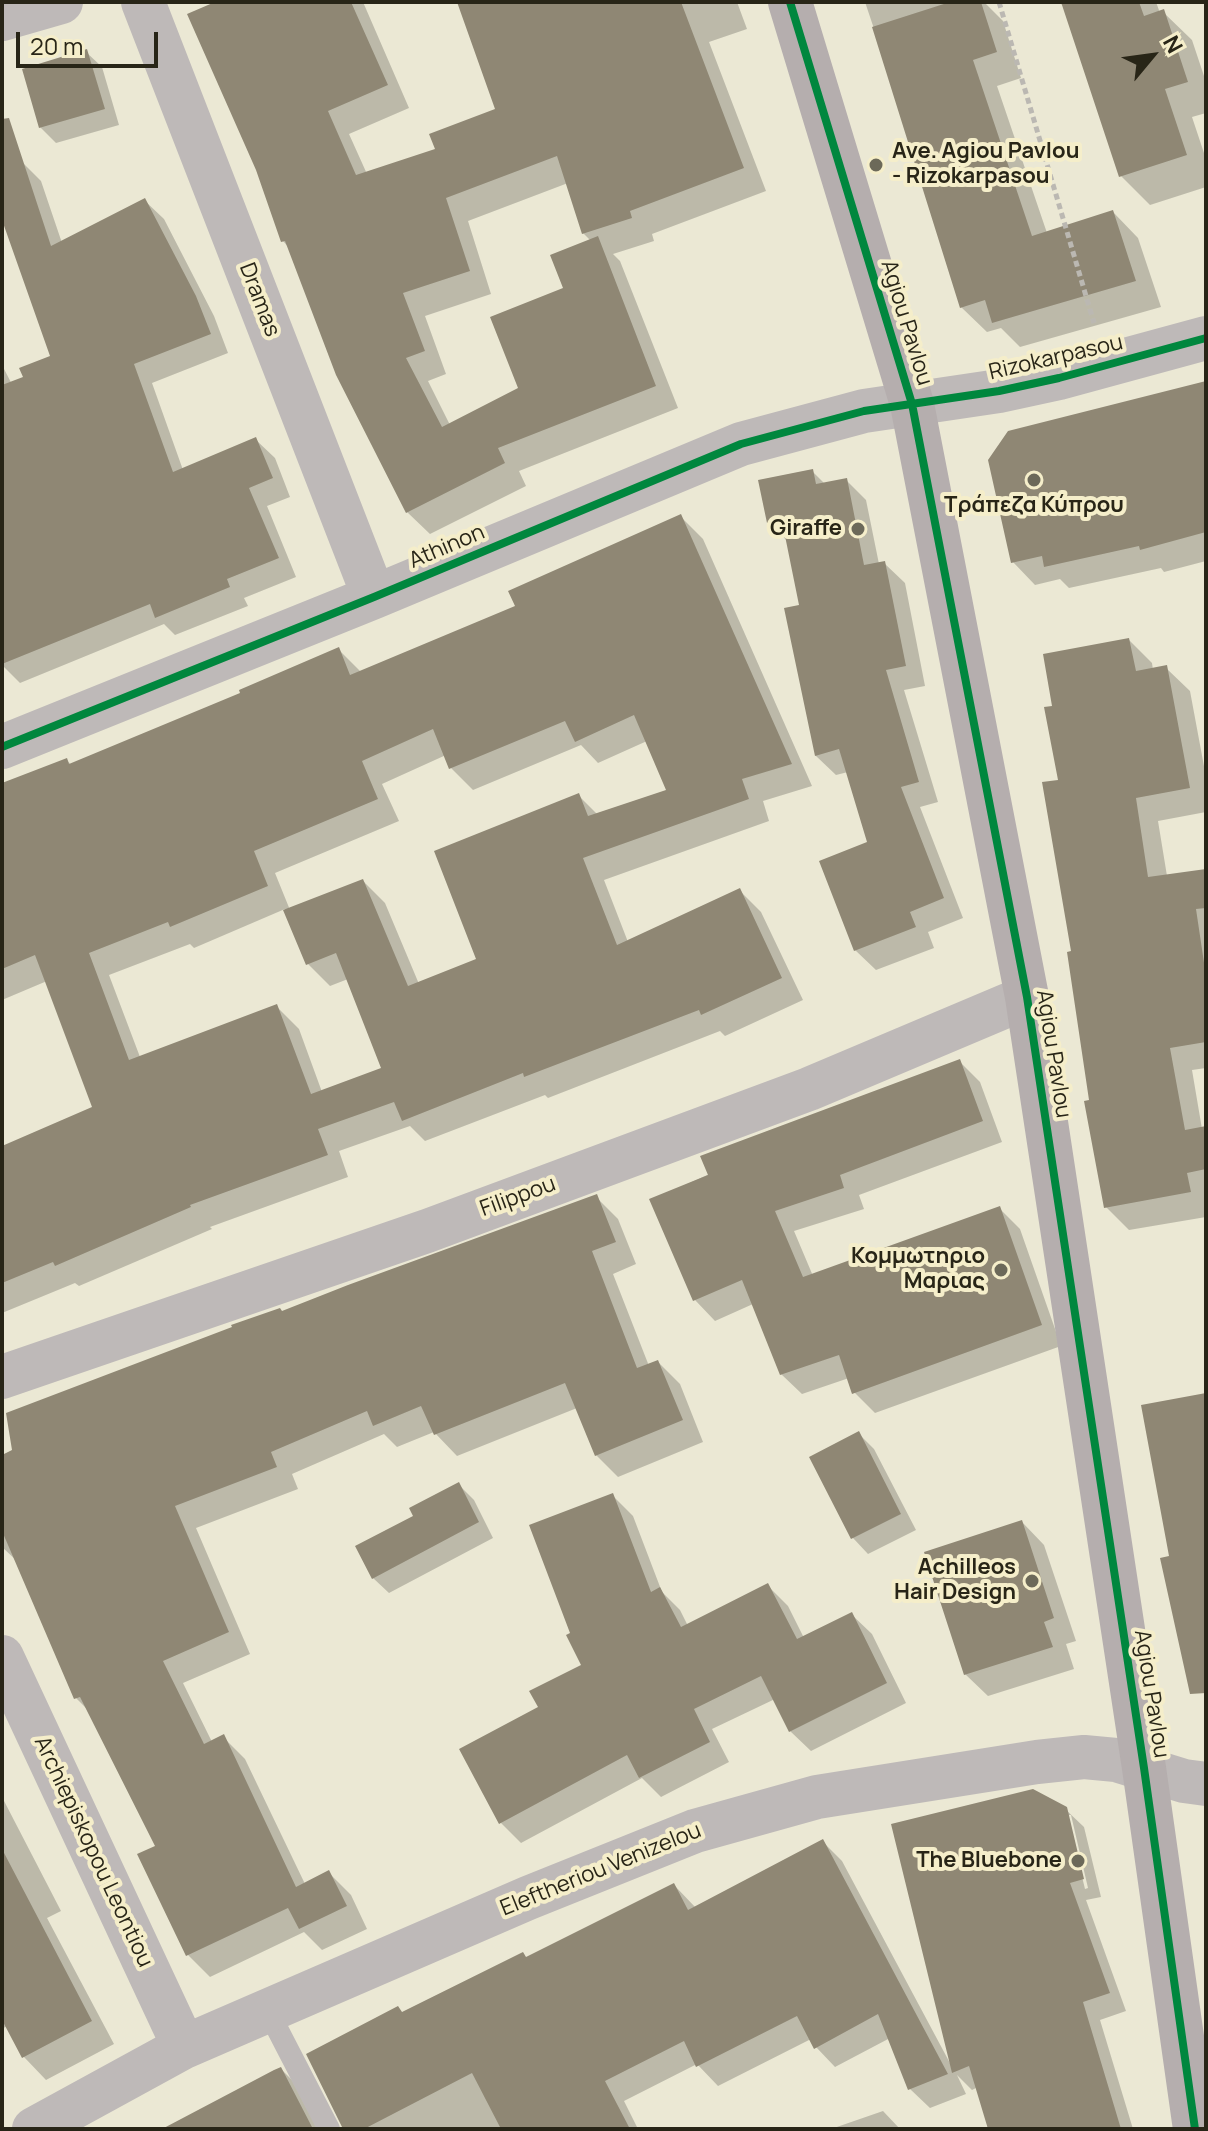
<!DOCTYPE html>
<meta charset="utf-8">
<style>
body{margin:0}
#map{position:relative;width:1208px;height:2131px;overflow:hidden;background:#ebe8d4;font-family:Manrope,sans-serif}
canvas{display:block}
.frame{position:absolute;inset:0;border:4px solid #282517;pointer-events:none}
.north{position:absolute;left:1112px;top:16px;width:80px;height:80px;-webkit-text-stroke:6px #f5eeca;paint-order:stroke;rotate:61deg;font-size:22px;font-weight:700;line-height:32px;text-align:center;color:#282517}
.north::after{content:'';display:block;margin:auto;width:28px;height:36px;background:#282517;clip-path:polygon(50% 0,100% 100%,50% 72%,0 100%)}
.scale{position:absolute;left:16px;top:32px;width:142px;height:36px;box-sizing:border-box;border:4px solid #282517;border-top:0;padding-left:10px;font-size:24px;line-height:28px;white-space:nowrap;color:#282517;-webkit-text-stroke:6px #f5eeca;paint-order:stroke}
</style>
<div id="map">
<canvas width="1208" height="2131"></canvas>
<div class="frame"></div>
<div class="north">N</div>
<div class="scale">20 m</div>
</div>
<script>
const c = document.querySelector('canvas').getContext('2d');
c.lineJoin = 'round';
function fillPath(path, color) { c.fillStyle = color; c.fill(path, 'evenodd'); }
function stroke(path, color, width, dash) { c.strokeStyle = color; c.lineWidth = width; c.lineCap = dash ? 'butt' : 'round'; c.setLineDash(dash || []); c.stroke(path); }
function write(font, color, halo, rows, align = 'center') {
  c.font = font + ' Manrope,sans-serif'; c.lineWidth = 8; c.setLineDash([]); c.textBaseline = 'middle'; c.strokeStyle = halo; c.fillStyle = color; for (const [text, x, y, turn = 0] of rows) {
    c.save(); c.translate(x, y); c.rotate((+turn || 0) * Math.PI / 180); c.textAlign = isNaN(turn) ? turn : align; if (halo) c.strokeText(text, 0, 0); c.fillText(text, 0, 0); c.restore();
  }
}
fillPath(new Path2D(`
 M220 2H363L409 108 349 134 367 174 438 151 497 110 459 2H737L747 29 709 42 766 191 652 234 654 241 613 254 620 261 678 408 519 471 526 486 430 534 407 512 290 249 283 241ZM568 183 583 233 591 241 565 290 520 389 450 425 428 381 446 374 425 316 491 294 468 221Z
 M865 2H984L1003 21 1021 78 997 86 1047 233 1113 212 1138 238 1161 307 1020 347 1001 328 987 332 961 307 911 139Z
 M1057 2H1156L1160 13 1163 12 1192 40 1206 82V113L1192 117 1206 159V187L1150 205 1121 176 1065 6Z
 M86 52 102 67 119 125 56 143 40 127Z
 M23 163 41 181 62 243 145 201 164 219 214 316 228 353 152 383 183 470 256 440 275 458 290 497 267 506 296 577 244 598 248 606 175 635 164 624 20 683 2 665V365L58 474 88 461 2 216V169Z
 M1206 383V561L1164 572 1161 568 1069 588 1060 579 1035 585 1013 562Z
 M812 471 825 484 846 480 866 500 879 564 884 563 905 583 925 686 904 690 938 802 920 807 963 918 928 932 934 948 876 970 855 950 869 843 848 772 836 775 816 756 802 606 789 543 769 522Z
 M681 517 703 539 812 786 763 801 769 821 604 880 628 942 739 890 761 912 803 1000 725 1036 720 1031 548 1098 545 1095 425 1141 410 1126 339 1151 348 1177 210 1227 212 1229 79 1286 75 1283 2 1313V1158L95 1108 47 981 2 1000V785L67 760 71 765 243 694 338 649 361 672 517 607ZM647 741 668 791 598 815 578 795 479 960 419 984 385 903 363 881 290 910 275 873 399 821 382 784 446 755 451 768 473 790 581 745 598 763ZM285 909 308 964 330 986 348 979 384 1069 322 1092 299 1029 277 1007 140 1057 109 975 190 944 194 948Z
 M1129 640 1152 663 1153 670 1166 668 1190 691 1206 777V812L1158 821 1167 876 1206 871V1068L1192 1070 1202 1129 1206 1128V1217L1129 1230 1106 1207 1074 953 1054 707Z
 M959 1061 980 1082 1002 1142 859 1195 864 1209 794 1231 813 1276 1000 1209 1020 1229 1061 1346 875 1413 854 1392 849 1378 802 1394 781 1374 753 1304 715 1321 695 1300 652 1200Z
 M596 1197 618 1219 636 1264 613 1274 649 1366 658 1362 680 1384 703 1442 618 1477 596 1455 577 1408 457 1456 434 1432 397 1447 384 1434 292 1474 298 1489 196 1528 250 1654 183 1683 212 1742 223 1737 245 1759 305 1884 329 1873 351 1895 367 1929 322 1950 304 1932 210 1977 188 1955 140 1855 158 1847 89 1711 76 1698 18 1562 2 1547V1457L282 1313Z
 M859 1434 874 1449 916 1530 868 1554 853 1538 812 1458Z
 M458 1484 474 1500 493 1538 389 1593 373 1578 416 1517Z
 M613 1496 633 1516 662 1592 680 1610 688 1626 768 1586 788 1606 804 1638 851 1614 872 1634 906 1703 811 1751 790 1731 775 1699 712 1729 729 1762 661 1797 642 1778 521 1843 501 1823 541 1708 584 1665 572 1634Z
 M1022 1522 1044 1545 1076 1641 1066 1644 1074 1669 988 1696 965 1674Z
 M2 1797 61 1911 47 1918 114 2044 46 2080 24 2057 7 2026 2 2029Z
 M1065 1809 1084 1827 1101 1897 1086 1900 1126 2011 1100 2020 1133 2129H990L978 2087 972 2090 957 2075 966 2094 930 2108 910 2089 890 2038 835 2067 816 2047 811 2039 718 2086 697 2064 624 2101 638 2129H345L403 2014 527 1959 674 1885 696 1908 822 1841 842 1861 951 2065ZM1067 1815H1071L1088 1888 1085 1889Z
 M281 2069 301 2089 322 2129H166Z
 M883 2111 900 2129H831Z`), '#0003');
fillPath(new Path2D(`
 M215 2H351L388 85 328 111 356 175 435 149 429 134 495 109 457 2H681L744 168 630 211 632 218 582 234 557 156 446 198 470 271 403 293 425 351 406 358 442 427 518 388 490 317 563 288 550 255 598 236 656 386 498 448 505 463 406 513 336 375 285 241 281 242 256 170 187 14Z
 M950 2H981L997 52 973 60 1032 236 1113 210 1136 281 992 323 985 300 960 308 872 27Z
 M1061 2H1139L1144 16 1164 9 1188 82 1165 89 1187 155 1119 177Z
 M87 49 105 109 39 128 22 69Z
 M9 118 51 246 145 198 196 296 211 334 134 364 173 472 256 437 273 478 249 488 279 558 227 579 230 587 155 618 150 604 2 664V385L23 377 19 368 50 356 2 220V119Z
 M1206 381V532L1140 550 1139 546 1044 567 1042 556 1011 563 988 460 1008 431Z
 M813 469 816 484 847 478 864 565 885 561 906 666 886 670 919 782 901 787 944 898 910 912 916 927 854 951 819 861 867 842 839 749 815 756 784 608 799 605 782 521 767 523 758 480Z
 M681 514 792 764 742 779 749 799 583 858 617 945 740 888 782 978 701 1015 699 1010 524 1077 523 1073 402 1121 394 1102 318 1129 328 1155 190 1205 191 1207 55 1266 53 1262 2 1283V1146L92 1107 35 955 2 969V783L67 758 69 764 240 693 239 690 339 647 350 675 515 606 508 591ZM634 715 666 790 588 816 579 793 434 851 476 959 408 986 363 879 283 910 306 965 336 953 381 1068 311 1094 277 1004 129 1060 89 953 168 922 170 927 268 886 254 851 378 799 362 761 433 729 449 769 565 721 575 742Z
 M1129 638 1136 671 1167 665 1190 788 1136 798 1148 877 1206 869V908L1196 909 1206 976V1042L1170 1048 1185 1130 1206 1126V1169L1187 1173 1191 1192 1104 1208 1084 1101 1089 1100 1067 952 1071 951 1042 782 1058 780 1044 707 1052 706 1043 654Z
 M960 1059 983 1121 840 1175 844 1188 775 1211 803 1277 1000 1206 1042 1325 852 1394 839 1355 780 1375 742 1280 693 1301 649 1199 708 1175 700 1156Z
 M597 1194 616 1242 592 1251 637 1368 658 1360 683 1420 595 1456 565 1383 434 1435 421 1406 373 1426 367 1411 271 1452 277 1467 175 1506 229 1632 163 1661 204 1744 224 1734 296 1887 329 1870 347 1906 299 1929 288 1908 186 1956 137 1854 155 1846 80 1697 74 1699 2 1531V1455L12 1450 6 1413 232 1327 231 1325 280 1308 282 1311 348 1285Z
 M1206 1393V1693L1190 1694 1160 1558 1169 1556 1141 1405Z
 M859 1431 901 1514 851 1539 809 1457Z
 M459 1482 479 1522 372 1579 355 1546 413 1516 409 1508Z
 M613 1493 651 1592 660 1587 681 1627 768 1583 797 1639 852 1612 887 1683 789 1732 761 1676 694 1709 710 1742 639 1778 627 1755 499 1824 459 1749 538 1707 529 1691 581 1665 566 1635 570 1633 529 1525Z
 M1022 1520 1054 1618 1044 1622 1053 1647 964 1675 924 1552Z
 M1033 1789 1067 1807 1084 1879 1070 1883 1110 1993 1083 2002 1121 2129H988L969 2066 952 2073 891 1824Z
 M823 1839 948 2074 908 2090 878 2014 814 2049 797 2016 696 2067 684 2041 605 2081 630 2129H501L472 2073 364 2129H343L306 2054 398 2006 402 2012 523 1952 526 1957 674 1883 688 1910Z
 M2 1849 92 2021 22 2058 2 2020Z
 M281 2067 313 2129H162L274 2070Z`), '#8f8774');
stroke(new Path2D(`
 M999 2 1094 323`), '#bbb8b2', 5, [6, 4]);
stroke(new Path2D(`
 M268 2011 329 2129`), '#beb9b8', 22);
stroke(new Path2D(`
 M143 2 374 597
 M2 19 61 2
 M2 747 374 597 741 444 864 411 999 391 1059 378 1206 338
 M2 1377 427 1231 809 1089 1027 997
 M2 1657 184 2047
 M34 2129 184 2047 528 1898 695 1831 817 1797 1037 1762 1084 1757 1116 1760 1184 1781 1206 1784`), '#beb9b8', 44);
stroke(new Path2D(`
 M790 2 912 404 1027 997 1144 1768 1195 2129`), '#b5aeae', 44);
stroke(new Path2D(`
 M790 2 912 404 1027 997 1144 1768 1195 2129
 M2 747 374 597 741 444 864 411 999 391 1059 378 1206 338`), '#00873e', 8);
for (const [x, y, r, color] of [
 [876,165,8,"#6c6959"],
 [1034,480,8,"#6c6959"],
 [858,529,8,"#6c6959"],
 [1001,1270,8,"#6c6959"],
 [1032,1581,8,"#6c6959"],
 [1078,1861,8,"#6c6959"]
]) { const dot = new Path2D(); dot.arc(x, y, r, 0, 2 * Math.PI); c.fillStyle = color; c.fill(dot); stroke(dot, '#f5eeca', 3); }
write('bold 22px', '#282517', '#f5eeca', [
 ["Ave. Agiou Pavlou",892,152,"left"],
 ["- Rizokarpasou",892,177,"left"],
 ["Τράπεζα Κύπρου",1034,506,"center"],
 ["Giraffe",842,529],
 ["Κομμωτηριο",985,1257],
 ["Μαριας",985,1282],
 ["Achilleos",1016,1568],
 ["Hair Design",1016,1593],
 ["The Bluebone",1062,1861]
], 'right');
write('22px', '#282517', '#f5eeca', [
 ["Dramas",259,300,69],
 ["Agiou Pavlou",906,323,73],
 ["Rizokarpasou",1056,358,-13],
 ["Athinon",447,547,-23],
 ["Agiou Pavlou",1053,1054,81],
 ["Filippou",518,1197,-20],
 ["Agiou Pavlou",1151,1694,81],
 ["Archiepiskopou Leontiou",93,1852,65],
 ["Eleftheriou Venizelou",601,1870,-22]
]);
</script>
